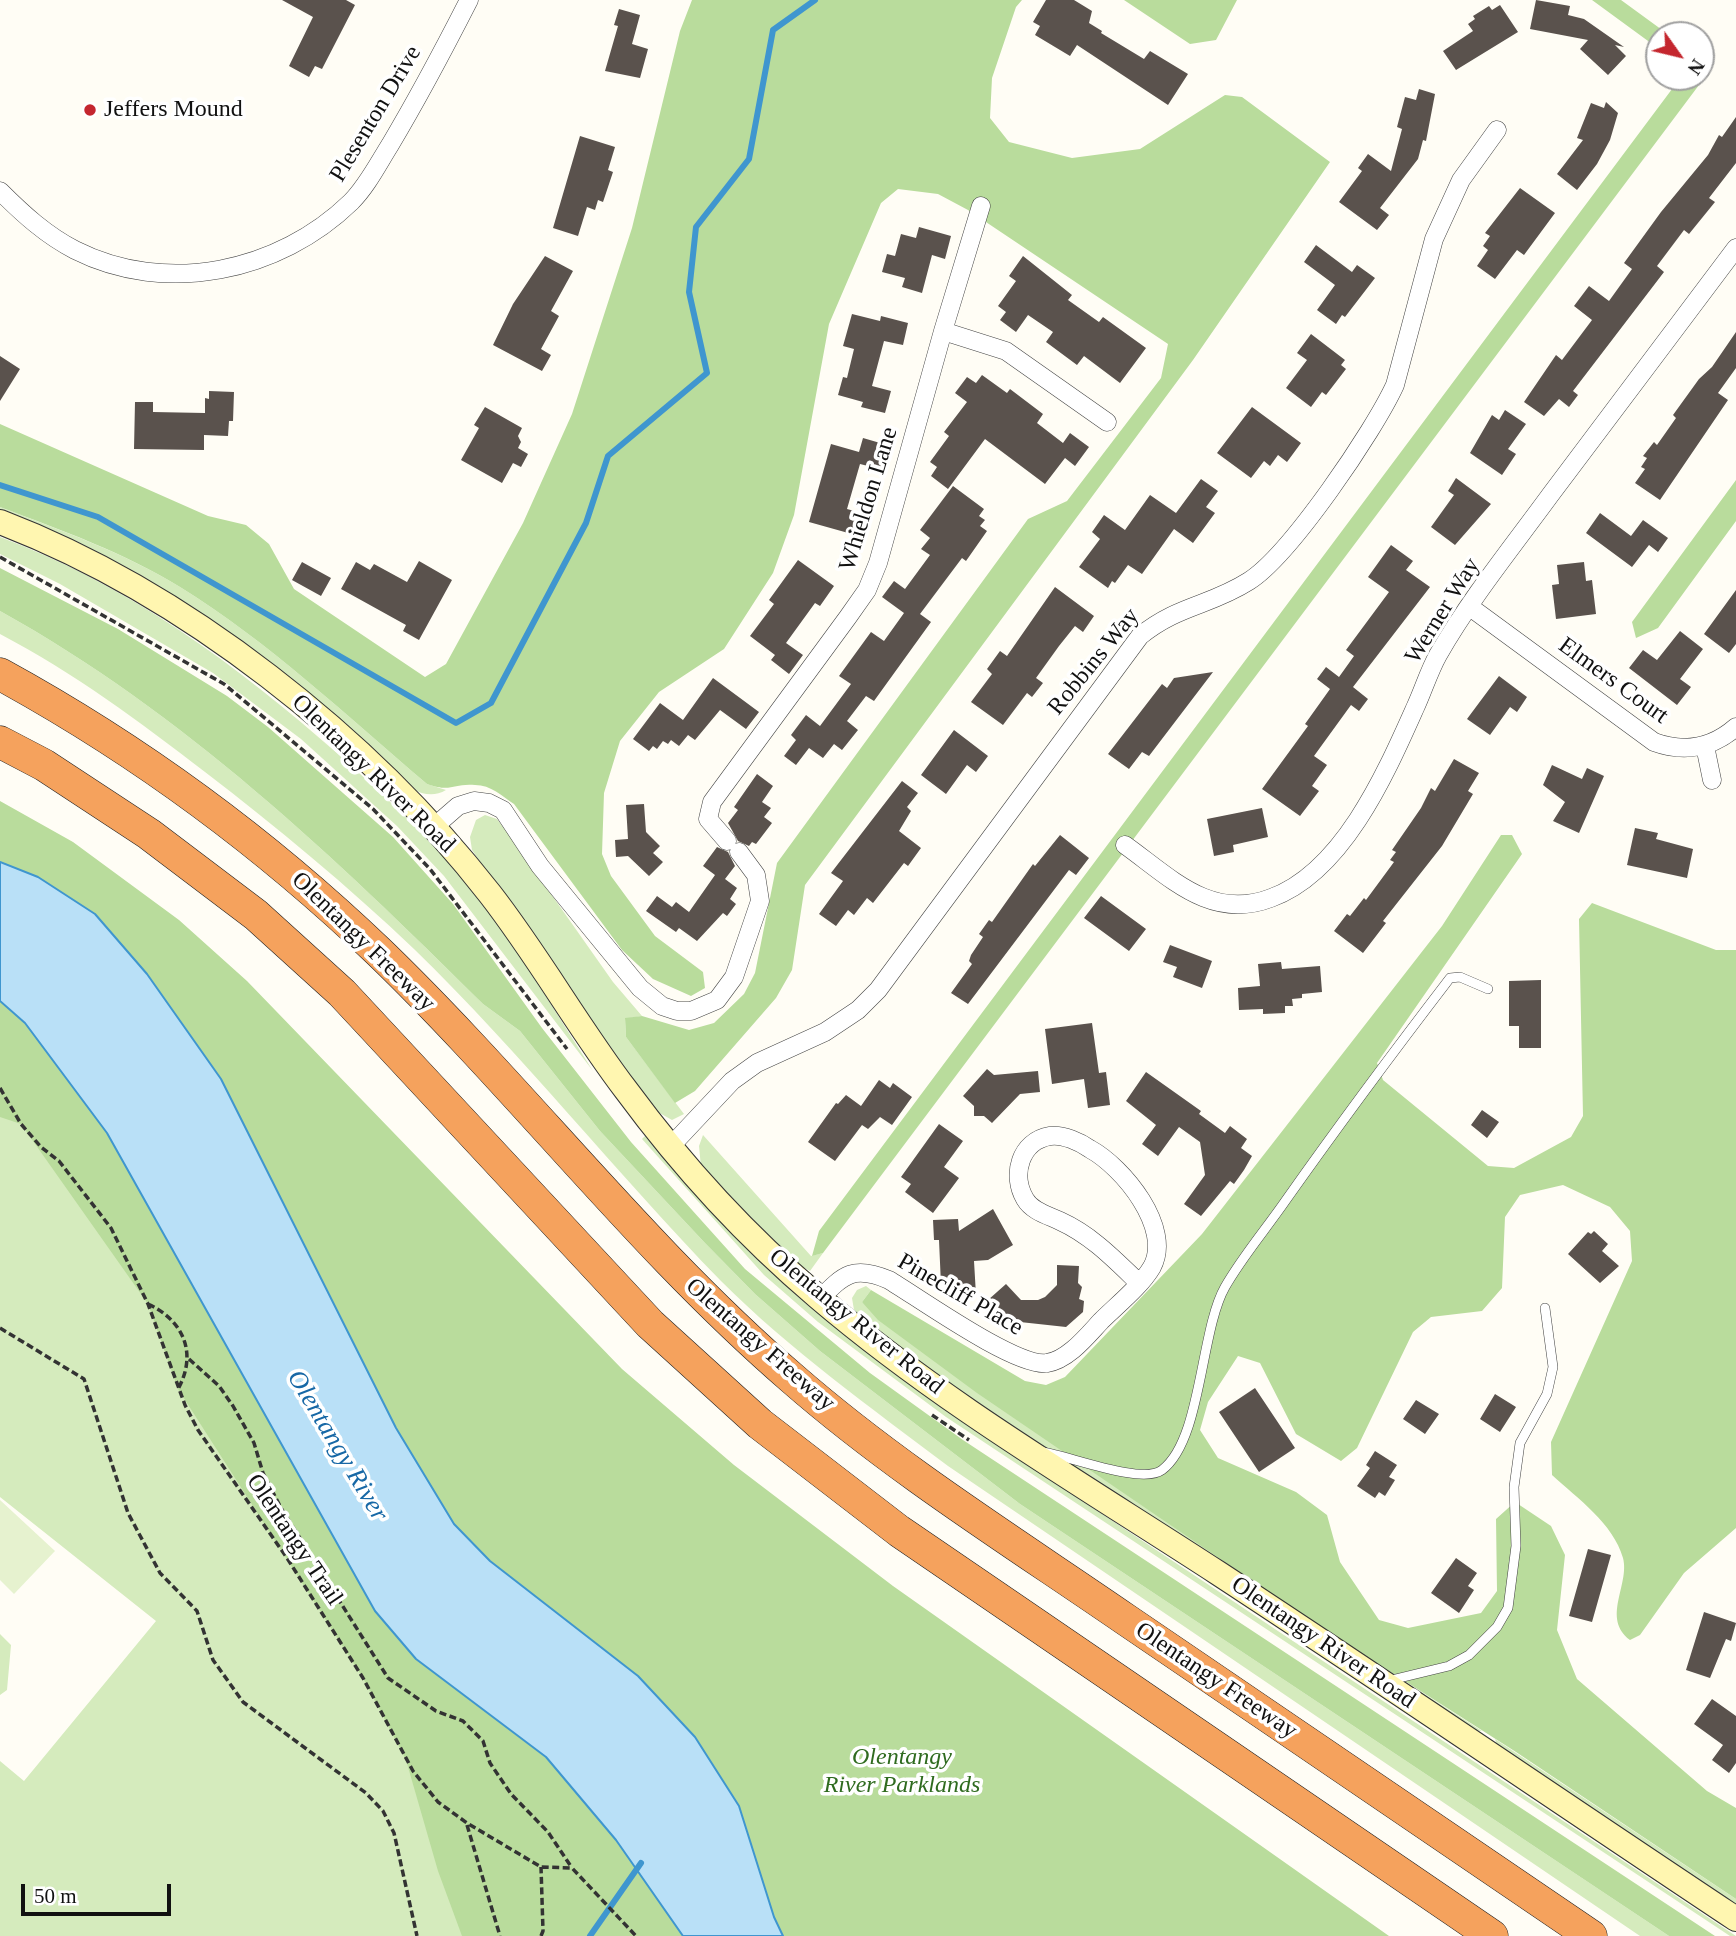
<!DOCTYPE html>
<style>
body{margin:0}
#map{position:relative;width:1736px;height:1936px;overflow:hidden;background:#fffdf5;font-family:Georgia,serif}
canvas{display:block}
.north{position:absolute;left:1645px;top:21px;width:70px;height:70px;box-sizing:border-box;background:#fff;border:2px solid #a0a0a0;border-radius:50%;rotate:124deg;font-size:19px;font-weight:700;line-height:28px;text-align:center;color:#111}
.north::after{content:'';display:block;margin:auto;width:24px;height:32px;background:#c4262e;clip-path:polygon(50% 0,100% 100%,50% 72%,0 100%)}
.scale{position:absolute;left:21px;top:1884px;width:150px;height:32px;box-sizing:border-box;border:4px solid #111;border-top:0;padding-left:9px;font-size:21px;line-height:24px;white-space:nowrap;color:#111;-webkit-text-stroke:5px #fff;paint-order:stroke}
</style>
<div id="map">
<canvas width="1736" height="1936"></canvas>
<div class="north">N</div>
<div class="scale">50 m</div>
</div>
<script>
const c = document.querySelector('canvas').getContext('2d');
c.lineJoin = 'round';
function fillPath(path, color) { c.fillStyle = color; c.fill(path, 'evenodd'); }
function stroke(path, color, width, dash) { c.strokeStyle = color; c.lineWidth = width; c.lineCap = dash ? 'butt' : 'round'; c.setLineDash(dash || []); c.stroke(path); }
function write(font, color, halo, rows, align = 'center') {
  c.font = font + ' Georgia,serif'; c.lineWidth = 7; c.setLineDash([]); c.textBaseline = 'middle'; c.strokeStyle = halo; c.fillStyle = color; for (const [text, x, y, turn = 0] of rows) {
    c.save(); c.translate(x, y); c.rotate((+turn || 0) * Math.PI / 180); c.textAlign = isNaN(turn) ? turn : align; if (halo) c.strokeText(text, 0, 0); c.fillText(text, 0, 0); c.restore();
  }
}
fillPath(new Path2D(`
 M0 507C60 530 125 553 180 587 269 642 347 716 427 784L446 790C416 808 386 765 366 746L0 514Z
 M0 537C127 584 237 665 338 754 384 795 430 838 469 886 515 944 553 1008 593 1071L444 876 397 826 301 739 213 673 60 584 0 554Z
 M0 611C184 713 335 857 483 1004L520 1031 600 1131 704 1242 755 1294 820 1351 1020 1504 1669 1936H1640L948 1466C870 1407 790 1350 721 1281 616 1173 522 1054 414 949 348 886 278 828 205 772 139 721 74 673 0 634Z
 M485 815 497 819 513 840 613 982 642 1016 625 1019 626 1037 684 1114 672 1120 656 1111 620 1066 472 850 470 837 476 820Z
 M0 1001 683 1936H0V1761L24 1781 156 1621 0 1497Z
 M646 1135 768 1267 819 1314 937 1404 1736 1936H1730L946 1417 818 1322 764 1275 642 1139Z
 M703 1135 811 1256 823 1253 810 1271 795 1263 701 1167 699 1146Z
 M866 1286 871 1290 862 1302 1317 1625 1482 1731 1471 1730 1018 1433 879 1333 854 1310 852 1298 857 1290Z
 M0 1634 11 1645 7 1690 0 1695Z
 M1495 1739 1736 1899V1907L1497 1746Z`), '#d5ebbd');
fillPath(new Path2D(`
 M692 0H1022L1016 7 992 78 990 118 1009 142 1072 158 1140 149 1225 95 1242 97 1330 162 1193 360 805 885 792 970 776 998 695 1091 675 1103 626 1037 625 1018 642 1016 689 1030 714 1023 744 994 755 973 777 863 1028 519 1067 501 1161 378 1168 344 968 210 938 194 898 189 881 203 829 324 794 515 773 573 724 649 659 692 620 741 604 793 602 854 611 876 655 936 703 972 705 988 691 996 653 979 622 950 514 804C502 796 491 785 475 785 453 783 452 793 427 784 347 716 269 642 180 587 125 553 61 530 0 507V424L208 516 246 525 269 544 294 589 425 677 446 664 523 523 572 414 632 228 680 31Z
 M1124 0H1237L1216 40 1190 44Z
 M1592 0H1621L1669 35H1659V49Z
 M1701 59 1705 62 1702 81 823 1253 812 1256 819 1231 1681 77H1701Z
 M1736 480V521L1658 628 1636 638 1632 622Z
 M0 568 118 629 227 696 268 727 393 837 453 904 542 1028 631 1142 745 1269 870 1373 963 1440 1715 1936H1669L1020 1504 820 1351 755 1294 704 1242 600 1131 520 1031 483 1004C335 857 184 713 0 611Z
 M0 801 73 842 179 920 247 981 622 1369 734 1465 893 1586 1389 1936H783L774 1917 739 1806 695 1738 638 1676 490 1561 454 1524 396 1428 38 877 0 862Z
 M1501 835H1512L1522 854 1377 1063 1383 1080 1488 1166 1514 1168 1571 1137 1583 1116 1579 919 1592 903 1716 950H1736V1528L1684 1573 1640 1635 1630 1640C1601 1618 1630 1585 1623 1558 1613 1523 1578 1499 1552 1475L1551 1442 1632 1261 1630 1231 1610 1207 1563 1185 1520 1195 1505 1217 1502 1288 1482 1311 1431 1317 1413 1332 1357 1448 1341 1461 1296 1434 1260 1363 1238 1356 1208 1402 1200 1430 1218 1458 1296 1492 1327 1515 1340 1562 1379 1620 1408 1628 1481 1613 1497 1591 1496 1519 1515 1502 1551 1526 1565 1555 1557 1630 1577 1679 1707 1791 1736 1808V1899L1516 1752 1317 1625 977 1393 878 1320 862 1302 871 1290 1025 1381 1046 1385 1065 1377 1202 1234 1442 926Z
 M0 1001 25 1023 107 1133 266 1417 416 1659 546 1757 616 1840 683 1936H462L438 1871 406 1760 363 1678 178 1389 148 1304 21 1124 0 1117Z`), '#b9dc9c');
fillPath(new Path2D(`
 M0 1500 55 1551 14 1594 0 1580Z`), '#e6f2cf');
const water = new Path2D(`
 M0 862 38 877 95 914 147 974 221 1079 396 1428 454 1524 490 1561 638 1676 695 1737 739 1806 774 1917 783 1936H683L616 1840 546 1757 416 1659 375 1611 107 1133 25 1023 0 1001Z`);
fillPath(water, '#b9e0f7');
stroke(water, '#3f96cf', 2);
stroke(new Path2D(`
 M0 485 98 517 456 723 491 703 586 523 608 456 707 373 689 292 696 227 749 159 773 30 815 0
 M590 1936 641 1863`), '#3f96cf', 6);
fillPath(new Path2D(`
 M282 0H346L355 5 322 69 315 66 309 77 289 66 313 17Z
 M1046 0H1074L1092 11 1089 23 1102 31 1101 33 1144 59 1150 51 1188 74 1168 105 1077 45 1070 56 1035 35 1040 26 1033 22Z
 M1536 0 1570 6 1568 15 1584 19 1624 47 1615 45 1626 56 1608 75 1580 49 1588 40 1530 29Z
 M1500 5 1518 32 1456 70 1443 51 1473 31 1468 24 1475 19 1473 16 1489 6 1492 10Z
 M619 9 640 15 632 44 648 49 640 78 605 71 618 26 614 25Z
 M1419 89 1435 94 1426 141 1423 140 1418 159 1380 208 1389 215 1377 230 1339 202 1362 171 1358 168 1368 154 1391 171 1402 129 1397 127 1405 97 1416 100Z
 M1606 102 1618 113 1610 140 1597 164 1577 190 1557 174 1583 140 1577 138 1591 103 1604 108Z
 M1736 117V163L1709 198 1715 202 1689 234 1684 230 1657 266 1664 272 1573 391 1578 395 1569 407 1559 399 1544 416 1524 402 1556 355 1562 360 1592 320 1574 306 1589 286 1609 301 1632 269 1624 263 1661 212 1708 155 1719 135 1722 137Z
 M580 136 615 147 608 170 613 172 603 202 598 200 595 210 587 207 578 236 553 228Z
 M1520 188 1555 213 1524 255 1517 250 1495 279 1477 266 1488 250 1483 246 1490 236 1485 233Z
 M919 227 951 236 945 259 932 255 922 293 902 287 905 278 882 272 887 254 895 256 901 234 916 238Z
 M1316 245 1352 272 1357 265 1375 278 1345 317 1342 315 1336 324 1317 310 1335 285 1304 262Z
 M545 256 573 271 551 311 559 316 541 349 551 355 542 371 493 345 513 304Z
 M1023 256 1072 295 1068 300 1099 322 1103 317 1146 348 1120 383 1084 356 1077 365 1046 342 1053 332 1028 315 1016 332 1000 320 1006 312 998 306 1016 281 1009 276Z
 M852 314 880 321 881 316 908 323 903 345 884 341 872 386 891 391 885 413 861 407 863 402 838 395 843 377 847 378 854 349 843 346Z
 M1736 332V368L1718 393 1728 400 1660 500 1635 483 1645 469 1641 467 1647 458 1643 456 1654 442 1657 445 1676 418 1673 415 1699 379 1712 367Z
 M1311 334 1345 360 1341 365 1346 369 1326 395 1322 392 1311 407 1286 388 1307 360 1297 353Z
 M0 356 20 369 0 401Z
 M982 375 1007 393 1010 389 1043 414 1037 423 1063 443 1070 433 1089 447 1075 466 1065 458 1045 484 985 439 948 489 931 476 937 467 930 462 949 436 944 432 967 402 955 393 967 377 976 383Z
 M209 391 234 392 233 421H229L228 436 204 435V450L134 449 135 402H153V412L205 413V398L209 399Z
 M485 407 522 428 518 436 521 442 518 448 528 454 521 467 513 463 502 483 461 460 479 428 474 425Z
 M1252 407 1301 443 1287 462 1278 455 1270 466 1264 461 1251 478 1217 453Z
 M1505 410 1526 424 1508 449 1516 454 1502 475 1470 453 1492 415 1499 420Z
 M863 438 887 445 880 469 860 464 847 509 865 514 859 536 809 522 831 444 859 452Z
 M1456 478 1491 504 1455 545 1431 527 1454 495 1448 491Z
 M1201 479 1218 491 1206 507 1215 513 1193 543 1174 529 1142 574 1128 565 1115 583 1112 581 1108 588 1079 567 1100 539 1092 532 1104 515 1125 530 1150 495 1176 513Z
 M953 486 984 509 979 516 985 520 980 526 987 531 966 561 962 558 920 614 931 622 874 701 866 696 847 721 858 730 842 750 834 744 823 758 809 748 796 765 784 756 796 740 791 735 806 715 820 726 851 684 839 676 871 632 884 641 904 613 882 597 894 581 905 589 930 555 921 549 930 538 920 530Z
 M1600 513 1631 536 1643 520 1668 538 1658 552 1649 545 1632 567 1586 533Z
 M1391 545 1413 561 1406 570 1430 587 1353 687 1368 699 1359 711 1351 705 1314 756 1327 765 1312 786 1319 791 1300 816 1262 789 1308 726 1305 724 1330 689 1317 679 1326 667 1339 677 1354 656 1346 650 1389 592 1368 577Z
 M798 560 834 586 820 606 815 603 786 643 803 655 789 674 771 660 775 655 750 636 774 604 769 600Z
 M419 561 452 580 419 640 403 631 406 625 341 589 356 562 370 570 374 564 407 582Z
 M302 562 331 578 321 596 292 580Z
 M1584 562 1586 581 1592 580 1596 614 1556 619 1552 585 1559 584 1557 565Z
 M1055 587 1094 616 1083 632 1075 626 1059 646 1036 678 1043 683 1032 697 1027 693 1003 725 971 702 992 674 987 669 1000 651 1007 656Z
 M1736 590V644L1729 653 1704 634Z
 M1680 631 1703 649 1680 679 1691 687 1677 705 1629 668 1643 650 1657 660Z
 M1213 672 1149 756 1142 752 1129 769 1108 754 1162 684 1167 688 1174 678Z
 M1499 676 1527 697 1517 712 1510 707 1490 735 1467 719Z
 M713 678 759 712 746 729 720 710 695 740 688 735 679 746 671 740 668 744 663 741 657 749 653 746 649 751 633 739 660 703 683 720Z
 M954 730 988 756 976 772 967 765 946 794 921 775Z
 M1454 759 1479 773 1468 791 1473 794 1442 846 1383 921 1386 923 1363 953 1334 931 1347 914 1350 916 1364 898 1366 900 1394 862 1390 860 1396 852 1392 850 1421 808 1431 788 1435 791Z
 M1552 765 1582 779 1587 768 1604 776 1579 833 1553 821 1565 802 1543 785Z
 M757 774 773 786 762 802 771 808 764 817 772 823 756 844 752 842 749 846 738 841 728 823 738 810 734 807Z
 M902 781 918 793 907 807 911 811 899 831 921 848 908 866 904 863 873 903 867 898 854 915 848 910 836 926 819 914 843 881 831 873Z
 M644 804 646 832 660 846 653 853 663 862 649 876 628 856 616 857 615 840 628 839 626 805Z
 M1262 808 1268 837 1233 845 1234 852 1214 856 1207 819Z
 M1635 828 1658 833 1656 839 1693 849 1687 878 1627 865Z
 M1060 835 1089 858 1076 875 1069 870 968 1004 951 993 972 964 969 961 971 955 983 937 979 934 989 920 992 922 1033 864 1035 866Z
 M717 847 728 852 735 866 725 879 737 888 730 899 736 904 727 916 723 913 697 941 679 928 676 932 646 911 657 896 672 907 676 902 689 912 715 875 703 866Z
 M1101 896 1146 929 1129 951 1084 918Z
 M1170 945 1212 961 1202 988 1173 977 1177 967 1163 962Z
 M1281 962 1282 969 1320 966 1322 992 1302 994V998L1292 999 1293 1006H1285V1013L1263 1014V1009L1239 1010 1238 988 1260 986 1258 964Z
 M1541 980V1048H1519V1026H1509V981Z
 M1092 1023 1099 1073 1106 1072 1110 1105 1088 1108 1084 1079 1052 1084 1045 1029Z
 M987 1069 994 1075 1038 1071 1040 1092 1020 1094 992 1123 984 1116H974V1106L963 1096Z
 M1146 1072 1201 1111 1199 1114 1225 1133 1230 1126 1247 1139 1241 1148 1252 1156 1244 1170 1234 1184 1230 1181 1201 1216 1184 1204 1205 1175 1200 1142 1179 1127 1158 1156 1142 1144 1156 1125 1126 1101Z
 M879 1080 890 1088 893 1083 912 1097 892 1125 880 1117 868 1129 862 1125 835 1161 808 1142 836 1103 838 1104 846 1095 861 1106Z
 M1482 1110 1499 1122 1487 1138 1471 1125Z
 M939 1124 963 1141 944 1167 959 1178 933 1213 905 1192 911 1184 901 1177Z
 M993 1209 1013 1245 988 1260 974 1261 976 1295 954 1296V1285H941L939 1240H934L933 1220 958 1219 959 1231Z
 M1594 1231 1608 1244 1602 1251 1619 1266 1600 1283 1568 1254 1588 1232 1591 1234Z
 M1057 1265 1079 1266 1078 1283 1082 1287 1079 1299 1084 1301 1083 1312 1066 1327 1020 1322 1001 1313 988 1300 1006 1284 1021 1300H1038L1045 1297 1057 1285Z
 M1255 1388 1295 1448 1259 1472 1219 1412Z
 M1495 1394 1516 1407 1500 1432 1480 1419Z
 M1416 1400 1439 1414 1425 1434 1403 1419Z
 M1375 1451 1397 1465 1389 1477 1395 1480 1385 1496 1379 1492 1375 1498 1357 1486 1370 1468 1366 1465Z
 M1588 1549 1611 1555 1592 1622 1569 1616Z
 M1456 1558 1477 1573 1468 1586 1474 1590 1459 1613 1431 1593Z
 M1704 1612 1736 1623 1731 1641 1726 1639 1710 1678 1686 1670Z
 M1712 1699 1736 1716V1763L1729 1773 1712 1760 1723 1745 1694 1724Z`), '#5a524d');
const service = new Path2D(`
 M1043 1452C1069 1456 1142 1485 1162 1470 1202 1440 1200 1331 1225 1287 1242 1257 1266 1229 1286 1200 1339 1125 1394 1051 1450 978L1460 977 1488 989
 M1387 1681 1449 1666 1469 1655 1497 1627 1508 1608 1516 1546 1514 1487 1520 1443 1547 1394 1553 1367 1545 1308`);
const minor = new Path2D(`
 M0 191C23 214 46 235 75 250 166 296 279 272 351 202 367 186 378 164 390 145 418 98 444 49 469 0
 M943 331 1006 351 1107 422
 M1470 607 1654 742C1684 753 1712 748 1736 727
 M1705 746 1712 780
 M435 826 458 806 474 801 489 803 503 810 540 866 640 988 662 1006 677 1011H691L717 1000 734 977 760 901 756 875 739 852
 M727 841 708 819 712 802 848 617 867 590 878 563 943 331 981 206
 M1125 845C1171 878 1211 921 1271 898 1343 872 1386 773 1415 708 1423 691 1429 671 1438 655 1470 599 1513 546 1551 494 1613 412 1674 330 1736 248
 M670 1147 732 1081 757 1063 825 1032 858 1010 878 990 1140 636C1178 605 1210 606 1249 581 1290 555 1374 431 1395 385L1434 239 1461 180 1497 130
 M820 1299C844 1274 854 1265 889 1280 919 1298 1017 1368 1047 1363 1068 1360 1087 1336 1101 1321 1117 1305 1140 1287 1152 1267 1173 1228 1123 1167 1090 1149 1080 1142 1063 1134 1050 1136 1020 1141 1011 1175 1025 1199 1032 1211 1047 1215 1060 1221 1091 1235 1114 1259 1139 1283`);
const secondary = new Path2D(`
 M0 522C185 593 369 739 490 894 539 957 578 1027 626 1090 682 1166 746 1236 818 1297 941 1402 1083 1485 1218 1573 1392 1687 1563 1804 1736 1919`);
const motorway = new Path2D(`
 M0 674C137 749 266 844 379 952 522 1090 642 1249 793 1379 895 1468 1013 1542 1125 1619 1280 1724 1435 1830 1591 1936
 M0 742 44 765 149 834 256 915 342 993 650 1324 760 1424 899 1531 1492 1936`);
stroke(service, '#444', 10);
stroke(minor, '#444', 19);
stroke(secondary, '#333', 26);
stroke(motorway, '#222', 33);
stroke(new Path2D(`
 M0 557 224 684 373 809 430 869 567 1049
 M0 1088 21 1124 41 1147 59 1161 111 1228 148 1304 185 1405 198 1430 287 1558 363 1678 413 1771 438 1802 467 1823 541 1867 572 1868 636 1936
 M148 1304C183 1320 198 1353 178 1389
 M0 1328 84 1379 128 1513 160 1573 197 1611 213 1660 243 1702 366 1793 383 1811 394 1833 417 1936
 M189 1359 219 1386 233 1406 254 1443 263 1473 281 1508 388 1678 436 1711 463 1721 483 1741 490 1763 511 1794 548 1832 572 1868
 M932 1415 969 1440
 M467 1825 500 1936
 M541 1936 543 1931 541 1867`), '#333', 3.5, [7, 3.5]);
stroke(service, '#fff', 9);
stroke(minor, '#fff', 18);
stroke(secondary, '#fff6b0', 24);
stroke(motorway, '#f5a25d', 32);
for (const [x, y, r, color] of [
 [90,110,7,"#c4262e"]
]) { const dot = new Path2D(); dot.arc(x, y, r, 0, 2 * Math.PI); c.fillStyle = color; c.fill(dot); stroke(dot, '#fff', 2.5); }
write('24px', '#111', '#fff', [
 ["Jeffers Mound",104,110]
], 'left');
write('24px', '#111', '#fff', [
 ["Plesenton Drive",376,114,-59],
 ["Whieldon Lane",869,499,-73],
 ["Werner Way",1443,611,-58],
 ["Robbins Way",1094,662,-51],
 ["Elmers Court",1613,681,36],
 ["Olentangy River Road",373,774,44],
 ["Olentangy Freeway",363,942,44],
 ["Pinecliff Place",960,1295,30],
 ["Olentangy River Road",856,1322,39],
 ["Olentangy Freeway",760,1345,41],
 ["Olentangy Trail",294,1540,56],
 ["Olentangy River Road",1323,1643,34],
 ["Olentangy Freeway",1216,1681,34]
]);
write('italic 24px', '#2f6b1f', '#fff', [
 ["Olentangy",902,1758],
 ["River Parklands",902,1786]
]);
write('italic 26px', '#1768a6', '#fff', [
 ["Olentangy River",337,1446,59]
]);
</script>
